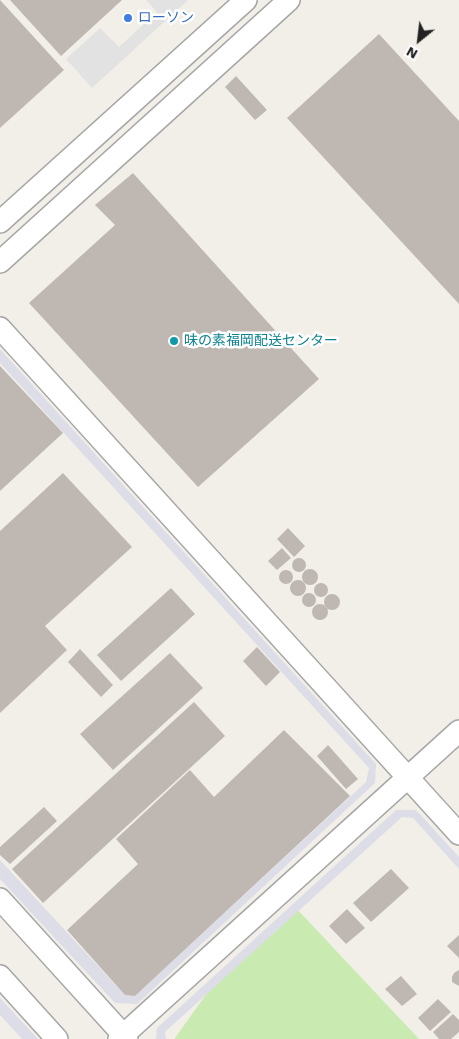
<!DOCTYPE html>
<meta charset="utf-8">
<style>
body{margin:0}
#map{position:relative;width:459px;height:1039px;overflow:hidden;background:#f2efe9;font-family:"Work Sans",sans-serif}
canvas{display:block}
.north{position:absolute;left:394px;top:15px;width:50px;height:50px;-webkit-text-stroke:4px #fff;paint-order:stroke;rotate:209deg;font-size:14px;font-weight:700;line-height:20px;text-align:center;color:#222}
.north::after{content:'';display:block;margin:auto;width:18px;height:22px;background:#222;clip-path:polygon(50% 0,100% 100%,50% 72%,0 100%)}
</style>
<div id="map">
<canvas width="459" height="1039"></canvas>
<div class="north">N</div>
</div>
<script>
const c = document.querySelector('canvas').getContext('2d');
c.lineJoin = 'round';
function fillPath(path, color) { c.fillStyle = color; c.fill(path, 'evenodd'); }
function stroke(path, color, width, dash) { c.strokeStyle = color; c.lineWidth = width; c.lineCap = dash ? 'butt' : 'round'; c.setLineDash(dash || []); c.stroke(path); }
function write(font, color, halo, rows, align = 'center') {
  c.font = font + ' "Work Sans","Noto Sans JP",sans-serif'; c.lineWidth = 5; c.setLineDash([]); c.textBaseline = 'middle'; c.strokeStyle = halo; c.fillStyle = color; for (const [text, x, y, turn = 0] of rows) {
    c.save(); c.translate(x, y); c.rotate((+turn || 0) * Math.PI / 180); c.textAlign = isNaN(turn) ? turn : align; if (halo) c.strokeText(text, 0, 0); c.fillText(text, 0, 0); c.restore();
  }
}
fillPath(new Path2D(`
 M296 908 419 1039H175V1038L212 986Z`), '#c9eab1');
fillPath(new Path2D(`
 M146 0H188L92 88 66 59 100 28 119 47 157 12Z`), '#e2e2e2');
fillPath(new Path2D(`
 M0 349 376 764 375 783 137 1004 115 1003 0 879V860L125 995 135 996 366 782 369 768 0 363Z
 M396 810H415L420 814 459 857V869L413 818 402 817 165 1032 166 1039H156L157 1028Z
 M0 998 38 1039H22L0 1015Z`), '#dddde8');
fillPath(new Path2D(`
 M0 0 64 70 0 128Z
 M10 0H122L61 56Z
 M379 34 459 121V304L287 118Z
 M236 76 267 110 255 120 225 87Z
 M133 173 319 379 198 487 29 303 115 225 95 205Z
 M0 366 63 433 0 491Z
 M63 473 132 547 45 626 67 650 0 713V531Z
 M288 528 305 546 294 557 277 539Z
 M282 548 291 558 277 570 268 561Z
 M292 565a7 7 0 1 1 14 0a7 7 0 1 1-14 0Z
 M302 577a8 8 0 1 1 16 0a8 8 0 1 1-16 0Z
 M279 577a7 7 0 1 1 14 0a7 7 0 1 1-14 0Z
 M290 588a8 8 0 1 1 16 0a8 8 0 1 1-16 0Z
 M314 590a7 7 0 1 1 14 0a7 7 0 1 1-14 0Z
 M171 588 195 614 121 681 97 655Z
 M302 600a7 7 0 1 1 14 0a7 7 0 1 1-14 0Z
 M324 602a8 8 0 1 1 16 0a8 8 0 1 1-16 0Z
 M312 612a8 8 0 1 1 16 0a8 8 0 1 1-16 0Z
 M257 647 280 672 266 686 243 661Z
 M80 649 113 685 101 697 68 662Z
 M170 653 203 688 113 770 80 734Z
 M194 702 225 736 43 903 12 869Z
 M284 730 350 796 135 996 125 995 67 930 138 864 116 839 190 770 214 797Z
 M328 745 358 779 346 789 317 756Z
 M44 807 57 821 10 864 0 855V847Z
 M391 869 409 888 371 922 353 903Z
 M347 909 365 928 346 944 329 926Z
 M459 935V958L447 946Z
 M459 970V986L452 982V977L454 973Z
 M401 976 417 994 402 1006 385 989Z
 M438 999 451 1012 430 1031 418 1018Z
 M453 1014 459 1020V1032L451 1039H439L433 1032Z`), '#bfb8b2');
const tertiary = new Path2D(`
 M0 222 246 0
 M0 262 289 0
 M0 328 459 834
 M0 899 127 1039
 M0 976 57 1039
 M119 1039 459 731`);
stroke(tertiary, '#a6a6a6', 24);
stroke(tertiary, '#fff', 21);
for (const [x, y, r, color] of [
 [128,18,5,"#3f7fe0"],
 [174,341,5,"#0f9aa8"]
]) { const dot = new Path2D(); dot.arc(x, y, r, 0, 2 * Math.PI); c.fillStyle = color; c.fill(dot); stroke(dot, '#fff', 2); }
write('14px', '#366cbe', '#fff', [
 ["ローソン",138,18]
], 'left');
write('14px', '#0d838f', '#fff', [
 ["味の素福岡配送センター",184,341]
], 'left');
</script>
